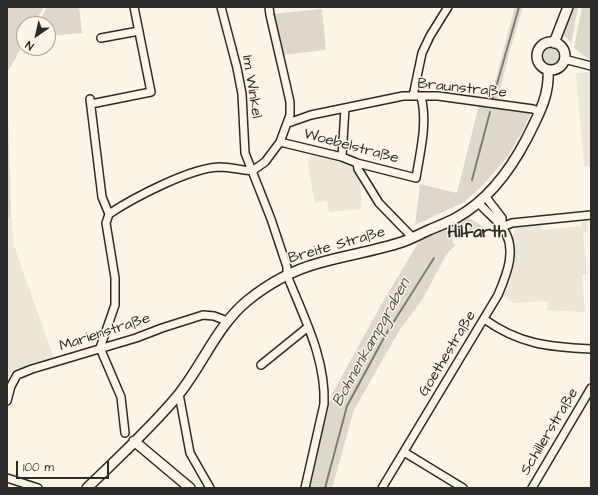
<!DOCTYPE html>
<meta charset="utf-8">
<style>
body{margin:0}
#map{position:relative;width:598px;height:495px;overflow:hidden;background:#fcf5e5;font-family:"Architects Daughter",sans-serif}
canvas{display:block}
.frame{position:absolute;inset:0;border:8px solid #2b2b2b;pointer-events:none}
.north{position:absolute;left:16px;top:16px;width:40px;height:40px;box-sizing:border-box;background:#fcf5e5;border:1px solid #a8a49b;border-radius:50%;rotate:214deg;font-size:11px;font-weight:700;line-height:16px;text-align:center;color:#2b2b2b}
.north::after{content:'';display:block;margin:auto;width:14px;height:18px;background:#2b2b2b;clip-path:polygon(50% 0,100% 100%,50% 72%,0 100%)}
.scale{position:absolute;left:16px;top:461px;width:93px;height:18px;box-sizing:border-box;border:2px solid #2b2b2b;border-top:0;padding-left:5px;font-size:12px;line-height:14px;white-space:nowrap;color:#2b2b2b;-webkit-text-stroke:3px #fcf5e5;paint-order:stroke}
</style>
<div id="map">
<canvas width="598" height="495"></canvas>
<div class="frame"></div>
<div class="north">N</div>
<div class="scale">100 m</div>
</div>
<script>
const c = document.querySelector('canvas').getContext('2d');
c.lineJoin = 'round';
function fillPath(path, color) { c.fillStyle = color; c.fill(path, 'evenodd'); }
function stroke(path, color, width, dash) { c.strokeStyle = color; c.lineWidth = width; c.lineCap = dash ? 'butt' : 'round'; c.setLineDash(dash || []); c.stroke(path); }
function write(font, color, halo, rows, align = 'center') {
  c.font = font + ' "Architects Daughter",sans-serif'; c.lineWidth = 3; c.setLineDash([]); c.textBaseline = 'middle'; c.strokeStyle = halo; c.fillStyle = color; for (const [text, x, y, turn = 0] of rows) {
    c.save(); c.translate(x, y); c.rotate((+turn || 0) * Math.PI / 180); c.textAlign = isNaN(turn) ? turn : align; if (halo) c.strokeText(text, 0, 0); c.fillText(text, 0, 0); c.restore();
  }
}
fillPath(new Path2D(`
 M591 72V166H584L576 73Z
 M314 154 339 159 349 165 354 169 358 176 360 185 362 209 329 212 327 201 315 203 308 166 309 159Z
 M11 217 14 246 54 358 18 369 10 374 7 383V218Z
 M586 221 588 231 583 234 587 274 582 275 585 312 546 310 548 301 514 303 503 296 510 283 515 262 513 234 515 228 541 225 542 230 582 226 581 222Z`), '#ece6d7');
fillPath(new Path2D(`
 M7 7H44L34 24H24V43L7 73Z
 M47 7H79L82 33 48 36V24H38Z
 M515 7H523L510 50 497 102 490 100Z
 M571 7H578L571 44 567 38 563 36Z
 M582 7H591V60L588 59 574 48Z
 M322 9 326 50 282 55 272 14Z
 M542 56a9 9 0 1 1 18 0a9 9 0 1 1-18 0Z
 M7 80 11 217 7 218Z
 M479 105 528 111 530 115 522 133 505 160 481 187 464 202 415 225 420 184 457 193Z
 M467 217 484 227 487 237 467 233 452 237 453 244H456L446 255 422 300 399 331 354 410 332 488H307L332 394 381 305 421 238 452 226Z`), '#ded8ca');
stroke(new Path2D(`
 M493 98 519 7
 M472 180 490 112
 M325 488 347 406 386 334 434 258`), '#7d7b74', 2);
const minor = new Path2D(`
 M221 7 237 68 242 94 245 153 271 219 287 267V275C303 316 326 358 324 404L305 488
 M101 38 139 31
 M564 59 591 66
 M413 96 422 53 430 36 448 7
 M90 99 102 197 109 214
 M91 104 151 92 134 7
 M288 123 311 115 403 96H438L533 109 540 112
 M280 142 342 157 357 163 416 178C420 152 428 122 421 97
 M342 157 345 108
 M357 163 358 169 379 203 413 238
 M252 171 265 162 280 142 290 115V102L286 84 270 15 269 7
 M485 196 502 218V227
 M502 227 512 223 591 215
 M484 319C519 344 548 347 591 349
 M261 365 308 327
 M179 394 190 453 210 488
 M7 401 11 386 17 375 32 369 136 338 162 328 203 315 214 316 227 321
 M125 433 121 397 100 348 115 305V278L106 223 109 214C133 198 190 168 219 167 230 167 241 170 252 171
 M404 452 463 488
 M7 478 38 488
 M382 488 498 295C507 274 518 248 502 227 495 218 485 211 478 202
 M532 488 591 388`);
const secondary = new Path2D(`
 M537 56a14 14 0 1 1 28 0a14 14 0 1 1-28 0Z
 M554 43 568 7
 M134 441 190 488
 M87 488C117 459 153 426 179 394 203 364 217 326 247 301 268 284 293 270 319 263 346 255 375 251 402 242 411 239 420 234 429 230 438 226 447 223 456 218 487 201 511 169 527 138 538 116 550 95 548 70`);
stroke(minor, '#2b2b2b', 10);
stroke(secondary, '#2b2b2b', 12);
stroke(minor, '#fcf5e5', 7);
stroke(secondary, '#fcf5e5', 9);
write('15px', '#2b2b2b', '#fcf5e5', [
 ["Im Winkel",251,87,81],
 ["Braunstraße",462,89,6],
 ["Woebelstraße",351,147,15],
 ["Breite Straße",337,246,-16],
 ["Marienstraße",105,333,-18],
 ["Goethestraße",448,354,-59],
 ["Schillerstraße",550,432,-59]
]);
write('italic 16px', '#545350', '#fcf5e5', [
 ["Bohnenkampgraben",372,343,-61]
]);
write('bold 17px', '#2b2b2b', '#fcf5e5', [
 ["Hilfarth",477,233]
]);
</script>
